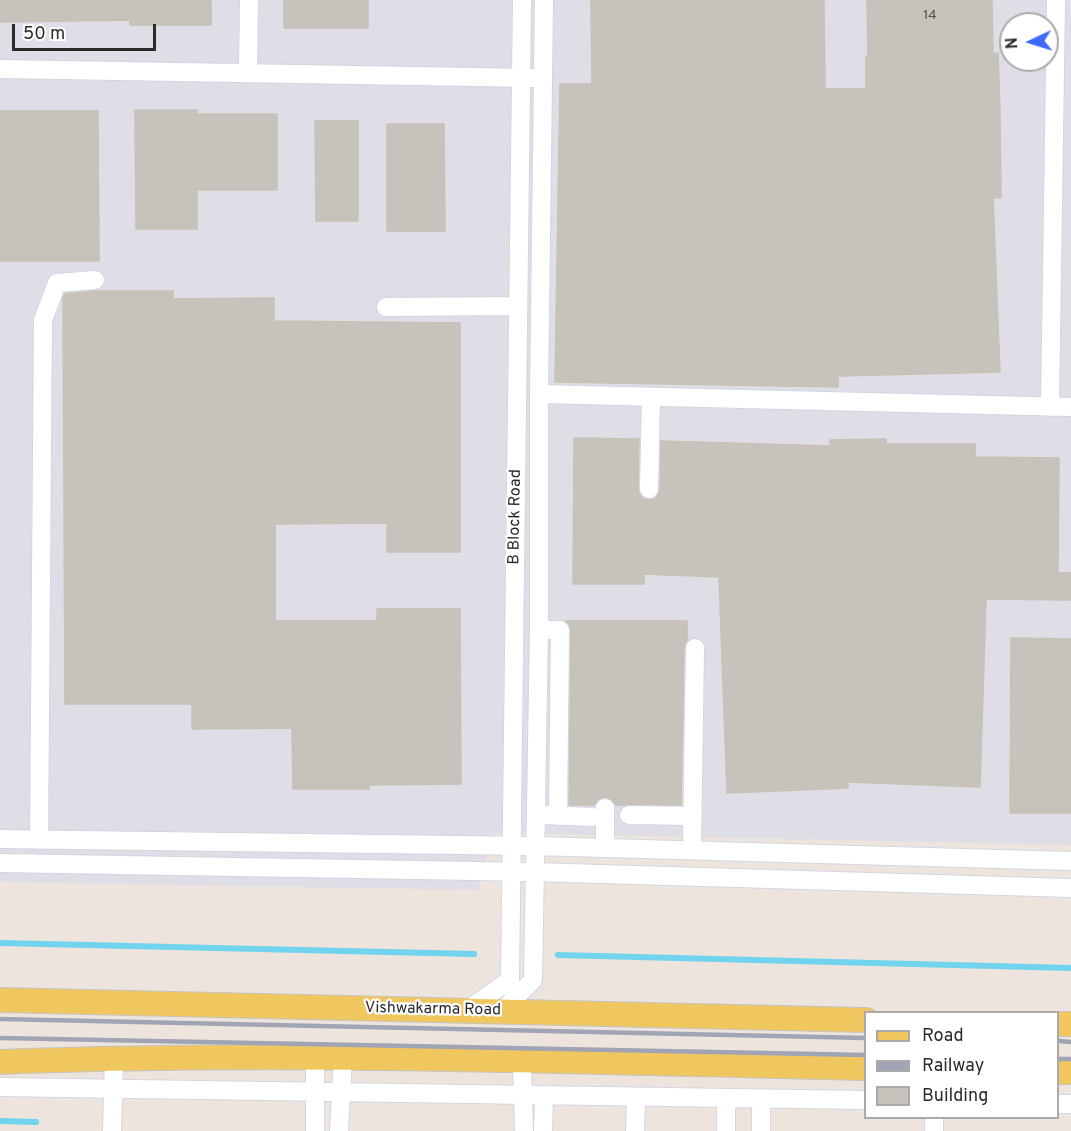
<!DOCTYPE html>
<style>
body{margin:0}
#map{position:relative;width:1071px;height:1131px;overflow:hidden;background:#ede5dd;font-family:Overpass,sans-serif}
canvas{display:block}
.legend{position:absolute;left:864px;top:1011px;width:195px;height:108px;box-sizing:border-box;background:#fff;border:2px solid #aaa;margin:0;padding:8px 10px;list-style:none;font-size:18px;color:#2b2b2b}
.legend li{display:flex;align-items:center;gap:12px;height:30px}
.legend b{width:30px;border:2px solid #aaa}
.north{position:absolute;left:999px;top:12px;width:60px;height:60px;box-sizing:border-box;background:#fff;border:2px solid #aaa;border-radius:50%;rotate:266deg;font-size:16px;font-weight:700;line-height:24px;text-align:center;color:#2b2b2b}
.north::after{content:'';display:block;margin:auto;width:21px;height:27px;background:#3e6af9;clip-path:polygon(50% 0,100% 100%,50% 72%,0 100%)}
.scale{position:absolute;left:12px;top:24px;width:144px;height:27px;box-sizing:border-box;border:3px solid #2b2b2b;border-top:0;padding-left:8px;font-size:18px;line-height:21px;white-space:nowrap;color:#2b2b2b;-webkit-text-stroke:4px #fff;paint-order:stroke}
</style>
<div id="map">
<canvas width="1071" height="1131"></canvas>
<ul class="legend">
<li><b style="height:8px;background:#f0c65f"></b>Road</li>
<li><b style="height:8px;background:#a0a4b5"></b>Railway</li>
<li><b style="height:16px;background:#c8c2bc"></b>Building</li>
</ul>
<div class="north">N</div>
<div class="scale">50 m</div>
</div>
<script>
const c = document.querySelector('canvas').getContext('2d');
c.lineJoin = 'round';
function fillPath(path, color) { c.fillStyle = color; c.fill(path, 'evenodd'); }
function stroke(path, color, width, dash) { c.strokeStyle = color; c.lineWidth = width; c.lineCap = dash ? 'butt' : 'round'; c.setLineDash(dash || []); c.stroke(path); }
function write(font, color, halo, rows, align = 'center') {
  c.font = font + ' Overpass,sans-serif'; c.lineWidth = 4.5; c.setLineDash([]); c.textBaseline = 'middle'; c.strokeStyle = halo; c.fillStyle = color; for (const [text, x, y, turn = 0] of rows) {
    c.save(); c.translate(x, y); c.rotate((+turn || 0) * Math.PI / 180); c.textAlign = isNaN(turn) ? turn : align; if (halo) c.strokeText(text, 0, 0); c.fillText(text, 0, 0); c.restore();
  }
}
fillPath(new Path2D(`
 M0 0H1071V845L493 833 478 890 0 882ZM1011 24H1047V60H1011Z`), '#dfdde5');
stroke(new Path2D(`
 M0 943 474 954
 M558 955 1071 968
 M0 1121 36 1122`), '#71d3ee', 6);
const building = new Path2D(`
 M0 0H211V25H130V20L0 22Z
 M284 0H368V28H284Z
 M591 0H824L825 89H866V56H868L867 0H992L993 54 998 53 1000 114 1001 198H993L1000 372 838 376V387L555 382 560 84H592Z
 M135 110H197V114H277V190H197V229H136Z
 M0 111H98L99 261H0Z
 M315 121H358V221H316Z
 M387 124H444L445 231H387Z
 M94 291H173V299L274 298V321L460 323V552H387V523L275 524V621H377V609H460L461 784 369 785V789H293L292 728 192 729V704H65L63 298 65 294Z
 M574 438 639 439 638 489 643 498 648 500 655 499 660 490 661 441 830 446V440L886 439V444H975V457L1059 458 1058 573H1071V600L986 599 980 787 848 782V788L727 793 719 577 644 574V584H573Z
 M566 621H687V641L684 648 681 805H616L611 799 604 797 599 799 594 805H569L571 630Z
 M1011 638 1071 639V813H1010Z`);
fillPath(building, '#c8c2bc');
stroke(building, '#c8c1b6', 1.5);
const minor = new Path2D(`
 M0 69 532 78
 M248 73 249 0
 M386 307 518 306
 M539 394 1071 407
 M1050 407 1056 0
 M649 489 651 397
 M539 630H560L558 816
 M545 815 592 817
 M629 815 693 816
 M0 839 534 846 1071 861
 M39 840 43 320 57 283 95 280
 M605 848V808
 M692 850 695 648
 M0 863 534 872 1071 888
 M466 1011 510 980 522 0
 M501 1012 533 980 539 630V394L544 0
 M315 1059V1131
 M522 1061 524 1131
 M0 1087 866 1100
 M726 1098V1131
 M1058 1104H1071
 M112 1131 114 1058
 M339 1131 343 1059
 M543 1131 544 1095
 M635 1131 636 1097
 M761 1131V1099
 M934 1131V1118`);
const major = new Path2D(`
 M0 1000 866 1020
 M1058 1024H1071
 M0 1062C288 1051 577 1062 866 1068
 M1058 1072H1071`);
stroke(minor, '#d2d6e3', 20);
stroke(major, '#c4c4c4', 26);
stroke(minor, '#fff', 18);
stroke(major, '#f0c65f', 24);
stroke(new Path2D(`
 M0 1019 866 1038
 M0 1038 866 1055
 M1058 1041 1071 1042
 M1058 1059H1071`), '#a0a4b5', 4.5);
write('14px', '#52514f', null, [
 ["14",930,16]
]);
write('16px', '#2b2b2b', '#fff', [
 ["B Block Road",516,517,-89],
 ["Vishwakarma Road",433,1010,1]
]);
</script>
